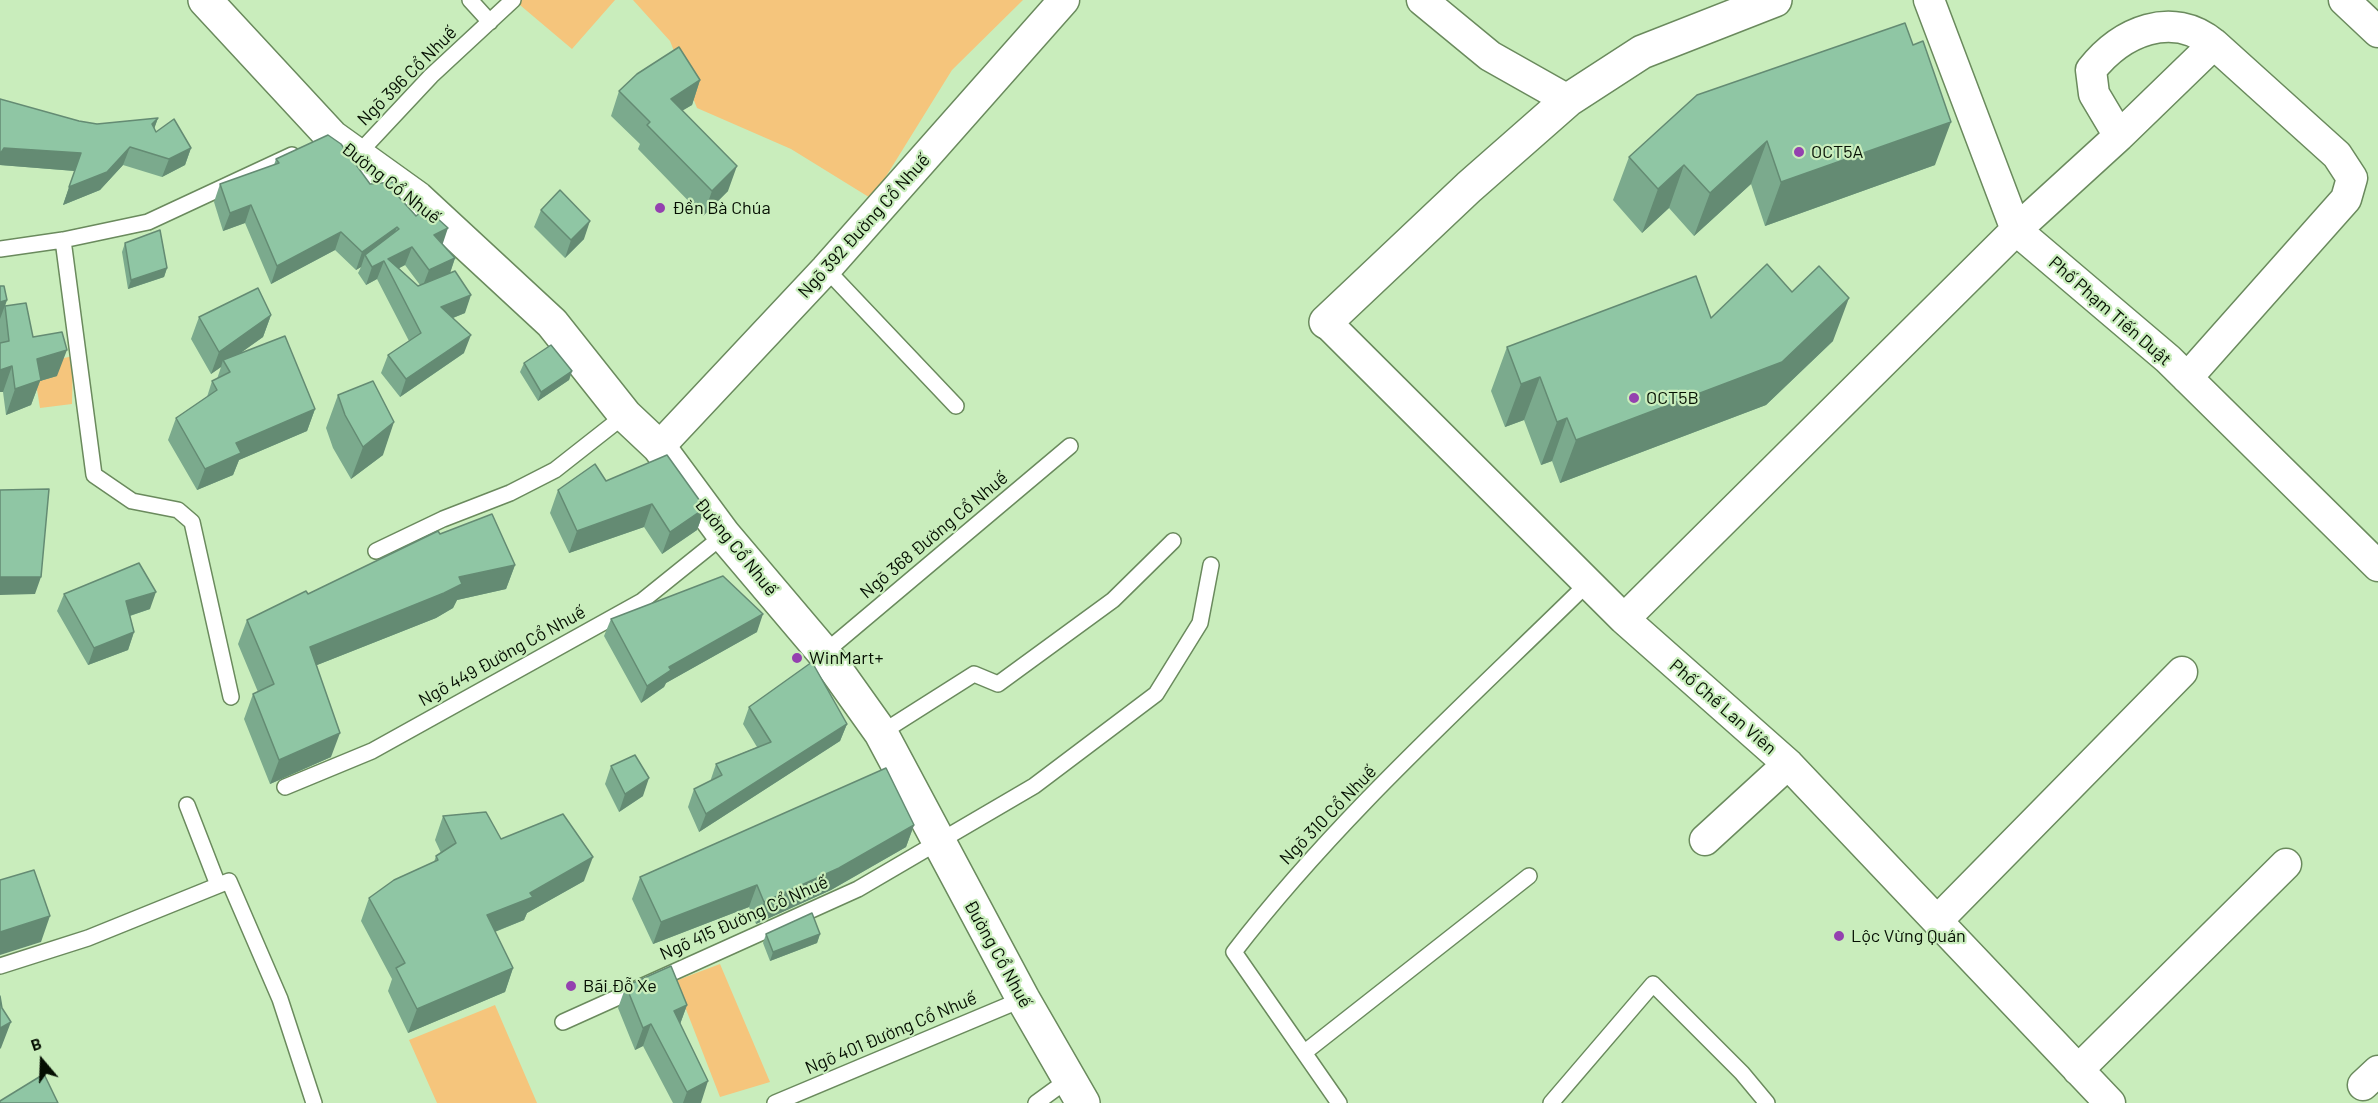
<!DOCTYPE html>
<meta charset="utf-8">
<style>
body{margin:0}
#map{position:relative;width:2378px;height:1103px;overflow:hidden;background:#c9edbc;font-family:Barlow,sans-serif}
canvas{display:block}
.north{position:absolute;left:12px;top:1031px;width:60px;height:60px;-webkit-text-stroke:4px #c9edbc;paint-order:stroke;rotate:341deg;font-size:16px;font-weight:700;line-height:24px;text-align:center;color:#050f02}
.north::after{content:'';display:block;margin:auto;width:21px;height:27px;background:#050f02;clip-path:polygon(50% 0,100% 100%,50% 72%,0 100%)}
</style>
<div id="map">
<canvas width="2378" height="1103"></canvas>
<div class="north">B</div>
</div>
<script>
const c = document.querySelector('canvas').getContext('2d');
c.lineJoin = 'round';
function fillPath(path, color) { c.fillStyle = color; c.fill(path, 'evenodd'); }
function stroke(path, color, width, dash) { c.strokeStyle = color; c.lineWidth = width; c.lineCap = dash ? 'butt' : 'round'; c.setLineDash(dash || []); c.stroke(path); }
function write(font, color, halo, rows, align = 'center') {
  c.font = font + ' Barlow,sans-serif'; c.lineWidth = 4.5; c.setLineDash([]); c.textBaseline = 'middle'; c.strokeStyle = halo; c.fillStyle = color; for (const [text, x, y, turn = 0] of rows) {
    c.save(); c.translate(x, y); c.rotate((+turn || 0) * Math.PI / 180); c.textAlign = isNaN(turn) ? turn : align; if (halo) c.strokeText(text, 0, 0); c.fillText(text, 0, 0); c.restore();
  }
}
fillPath(new Path2D(`
 M514 0H615L572 49Z
 M633 0H1023L952 70 872 199 791 149 697 108 670 41Z
 M73 356 72 404 40 408 33 365Z
 M720 964 770 1082 720 1097 675 981Z
 M495 1005 537 1103H437L409 1040Z`), '#f5c57c');
const lane = new Path2D(`
 M470 0 490 22
 M357 155 431 76 513 0
 M63 240 94 475 132 501 178 510 192 522 231 697
 M0 249 63 240 148 222 292 155
 M826 269 956 406
 M376 551 443 519 510 493 555 470 625 415
 M824 653 1070 446
 M881 733 974 674 998 684 1113 600 1173 541
 M285 787 372 751 642 601 724 535
 M187 805 218 885
 M0 966 88 938 229 881 280 999 314 1103
 M563 1022 858 889 1034 786 1156 694 1200 623 1211 565
 M1305 1052 1529 876
 M775 1103 1023 999
 M1036 1103 1069 1079
 M1339 1103 1234 952C1337 818 1467 702 1588 583
 M1551 1103 1653 984 1742 1073 1767 1103`);
const street = new Path2D(`
 M1422 0 1490 56 1568 100
 M1929 0 2016 230 2168 359 2378 566
 M2344 0 2378 32
 M2119 136 2094 94 2091 70C2121 32 2172 9 2214 44L2337 155 2352 178 2346 199 2187 378
 M1326 322 1624 619 1788 764 2110 1103
 M659 447 826 269 1064 0
 M1624 619 2016 230 2119 136 2214 44
 M1705 840 1788 764
 M1937 921 2182 672
 M2078 1070 2286 864
 M2363 1085 2378 1071`);
const secondary = new Path2D(`
 M205 0 332 137 417 198 552 323 625 415 659 447 724 535 824 653 881 733 1023 999 1083 1103
 M1326 322 1469 187 1568 100 1642 52 1775 0`);
stroke(lane, '#6a8a5d', 18);
stroke(street, '#6a8a5d', 33);
stroke(secondary, '#6a8a5d', 36);
stroke(lane, '#fff', 15);
stroke(street, '#fff', 30);
stroke(secondary, '#fff', 33);
fillPath(new Path2D(`
 M700 80 692 105 682 110 728 191 703 216 638 149 640 144 611 116 619 91Z
 M1697 95 1935 165 1765 226 1751 184 1694 236 1669 208 1642 233 1613 200 1629 157Z
 M158 118 154 128 156 132 191 148 185 165 162 177 123 165 100 190 63 205 75 171 0 165 79 121 97 124Z
 M276 159 370 184 398 196 455 258 450 273 465 313 453 318 464 353 400 397 381 373 388 355 409 341 377 279 366 285 358 273 361 267 356 270 335 250 271 284 245 223 223 231 214 202 220 184 274 165ZM405 265 420 285 418 286 399 268Z
 M541 210 584 239 565 258 534 227Z
 M125 243 167 268 164 277 128 289 122 252Z
 M0 286 7 300 5 306 33 337 57 376 40 381 31 405 6 415 3 392H0Z
 M271 315 263 337 239 354 315 409 307 431 239 460 233 475 197 490 168 440 176 418 207 397 212 381 217 379 221 367 211 374 191 339 199 317Z
 M1711 318 1833 341 1766 405 1560 483 1552 461 1541 465 1524 420 1505 427 1491 391 1507 347Z
 M524 363 572 371 569 380 538 401 520 372Z
 M338 395 383 455 351 479 333 448 326 428Z
 M606 481 705 508 697 530 662 554 644 527 569 553 550 513 558 490Z
 M440 534 515 565 506 589 457 600 453 608 436 618 317 665 331 757 270 784 244 719 253 694 258 692 238 644 247 620 308 594Z
 M64 594 150 609 130 616 134 632 128 650 88 665 57 611Z
 M611 619 757 632 666 683 664 687 641 703 604 636Z
 M749 707 847 724 840 741 699 832 688 807 694 789 710 782 716 764 757 747 743 724Z
 M611 766 643 796 619 812 605 784Z
 M443 816 501 839 584 881 527 913 524 920 495 932 513 968 505 992 408 1033 388 991 392 979 361 921 369 898 434 862 436 856 441 853 435 840Z
 M914 825 906 847 831 890 756 924 749 907 653 944 632 899 640 877Z
 M766 934H820L817 943 770 961 763 943Z
 M626 986 687 1005 680 1024 701 1103H673L643 1046 635 1050 618 1008Z`), '#7baa8d');
fillPath(new Path2D(`
 M700 80 692 105 662 123 671 99Z
 M158 118 152 135V124Z
 M1951 122 1935 165 1765 226 1781 182Z
 M1767 141 1751 184 1694 236 1710 193Z
 M130 147 123 165 100 190 63 205 69 187Z
 M4 148 81 153 75 171 0 165V154Z
 M191 148 185 165 162 177 169 159Z
 M1684 165 1669 208 1642 233 1658 189Z
 M737 166 728 191 703 216 712 191Z
 M251 205 245 223 223 231 230 213Z
 M590 221 584 239 565 258 571 240Z
 M397 227 390 245 365 255 361 267 356 270 362 252Z
 M448 228 442 246 434 235Z
 M341 232 335 250 271 284 277 266Z
 M412 247 405 265 390 273 388 259Z
 M455 258 449 276 422 288 429 270Z
 M384 261 377 279 366 285 372 267Z
 M167 268 164 277 128 289 131 280Z
 M471 295 465 313 435 325 441 307Z
 M1849 298 1833 341 1766 405 1560 483 1576 440Z
 M7 300 0 319V302Z
 M271 315 263 337 225 364 223 360 221 367 211 374 219 352Z
 M471 335 464 353 400 397 406 379Z
 M67 350 57 376 40 381 31 405 6 415 15 389 37 359Z
 M12 366 3 392H0V370Z
 M572 371 569 380 538 401 541 392Z
 M1540 377 1524 420 1505 427 1521 384Z
 M315 409 307 431 239 460 233 475 197 490 205 469 236 443Z
 M1567 418 1552 461 1541 465 1557 422Z
 M394 422 383 455 351 479 363 447Z
 M652 504 644 527 569 553 577 531Z
 M705 508 697 530 662 554 670 532Z
 M515 565 506 589 457 600 453 608 436 618 302 671 310 647 459 577Z
 M0 577H41L35 594 0 595Z
 M156 592 150 609 120 619 126 601Z
 M763 614 757 632 666 683 664 687 641 703 647 686 669 667Z
 M134 632 128 650 88 665 94 648Z
 M847 724 840 741 699 832 706 814Z
 M340 733 331 757 270 784 279 760Z
 M649 778 643 796 619 812 625 794Z
 M914 825 906 847 831 890 756 924 764 902Z
 M593 857 584 881 527 913 524 920 479 938 487 915 530 893Z
 M757 885 749 907 653 944 661 922Z
 M50 916 41 942 0 955V932Z
 M820 934 817 943 770 961 773 952Z
 M513 968 505 992 408 1033 417 1009Z
 M687 1005 679 1027 674 1011Z
 M11 1022 1 1048 0 1049V1028Z
 M651 1024 643 1046 635 1050 643 1028Z
 M708 1081 701 1103H683L687 1092Z`), '#648b73');
const building = new Path2D(`
 M1905 23 1913 45 1923 41 1951 122 1781 182 1767 141 1710 193 1684 165 1658 189 1629 157 1697 95Z
 M679 47 700 80 671 99 737 166 712 191 647 125 650 122 619 91 637 74Z
 M0 99 79 121 97 124 158 118 152 124 156 132 174 119 191 148 169 159 130 147 107 172 69 187 81 153 4 148 0 154Z
 M328 135 341 144 370 184 393 182 398 196 416 216 426 208 448 228 434 235 455 258 429 270 412 247 388 259 418 286 455 271 471 295 441 307 471 335 406 379 388 355 421 333 384 261 372 267 365 255 399 229 397 227 362 252 341 232 277 266 251 205 230 213 220 184 279 163 276 159Z
 M560 190 590 221 571 240 541 210Z
 M160 230 167 268 131 280 125 243Z
 M1767 264 1792 292 1819 266 1849 298 1782 362 1576 440 1567 418 1557 422 1540 377 1521 384 1507 347 1696 276 1711 318Z
 M0 286H4L7 300 0 302Z
 M258 288 271 315 219 352 199 317Z
 M26 303 33 337 62 332 67 350 37 359 41 380 15 389 12 366 0 370V343L9 341 5 306Z
 M285 336 315 409 236 443 241 453 205 469 176 418 217 390 212 381 230 372 223 360Z
 M551 345 572 371 541 392 524 363Z
 M373 381 394 422 363 447 345 415 338 395Z
 M667 455 705 508 670 532 652 504 577 531 558 490 595 464 606 481Z
 M49 489 41 577H0V490Z
 M492 514 515 565 459 577 462 584 444 593 310 647 340 733 279 760 253 694 274 684 247 620 306 591 308 594 438 531 440 534Z
 M139 563 156 592 126 601 134 632 94 648 64 594Z
 M723 576 763 614 669 667 671 670 647 686 611 619Z
 M812 662 847 724 706 814 694 789 722 775 716 764 771 742 749 707Z
 M635 755 649 778 625 794 611 766Z
 M886 768 914 825 839 868 764 902 757 885 661 922 640 877Z
 M486 812 501 839 563 814 593 857 530 893 533 897 487 915 513 968 417 1009 396 968 405 963 369 898 394 880 438 860 436 856 456 843 443 816Z
 M34 870 50 916 0 932V880Z
 M812 913 820 934 773 952 766 934Z
 M671 966 687 1005 674 1011 708 1081 687 1092 651 1024 643 1028 626 986Z
 M0 996 2 1008 11 1022 0 1028Z
 M44 1074 58 1103H0V1101Z`);
fillPath(building, '#8fc6a4');
stroke(building, '#648b73', 1.5);
for (const [x, y, r, color] of [
 [1799,152,6,"#9441af"],
 [660,208,6,"#9441af"],
 [1634,398,6,"#9441af"],
 [797,658,6,"#9441af"],
 [1839,936,6,"#9441af"],
 [571,986,6,"#9441af"]
]) { const dot = new Path2D(); dot.arc(x, y, r, 0, 2 * Math.PI); c.fillStyle = color; c.fill(dot); stroke(dot, '#c9edbc', 2); }
write('18px', '#050f02', '#c9edbc', [
 ["Ngõ 396 Cổ Nhuế",407,76,-45],
 ["Đường Cổ Nhuế",391,183,38],
 ["Ngõ 392 Đường Cổ Nhuế",864,226,-48],
 ["Phố Phạm Tiến Duật",2110,311,41],
 ["Ngõ 368 Đường Cổ Nhuế",934,535,-40],
 ["Đường Cổ Nhuế",736,547,51],
 ["Ngõ 449 Đường Cổ Nhuế",502,656,-29],
 ["Phố Chế Lan Viên",1723,707,41],
 ["Ngõ 310 Cổ Nhuế",1328,815,-46],
 ["Ngõ 415 Đường Cổ Nhuế",744,918,-24],
 ["Đường Cổ Nhuế",998,954,61],
 ["Ngõ 401 Đường Cổ Nhuế",891,1033,-23]
]);
write('18px', '#050f02', '#c9edbc', [
 ["OCT5A",1811,152],
 ["Đền Bà Chúa",672,208],
 ["OCT5B",1646,398],
 ["WinMart+",809,658],
 ["Lộc Vừng Quán",1851,936],
 ["Bãi Đỗ Xe",583,986]
], 'left');
</script>
